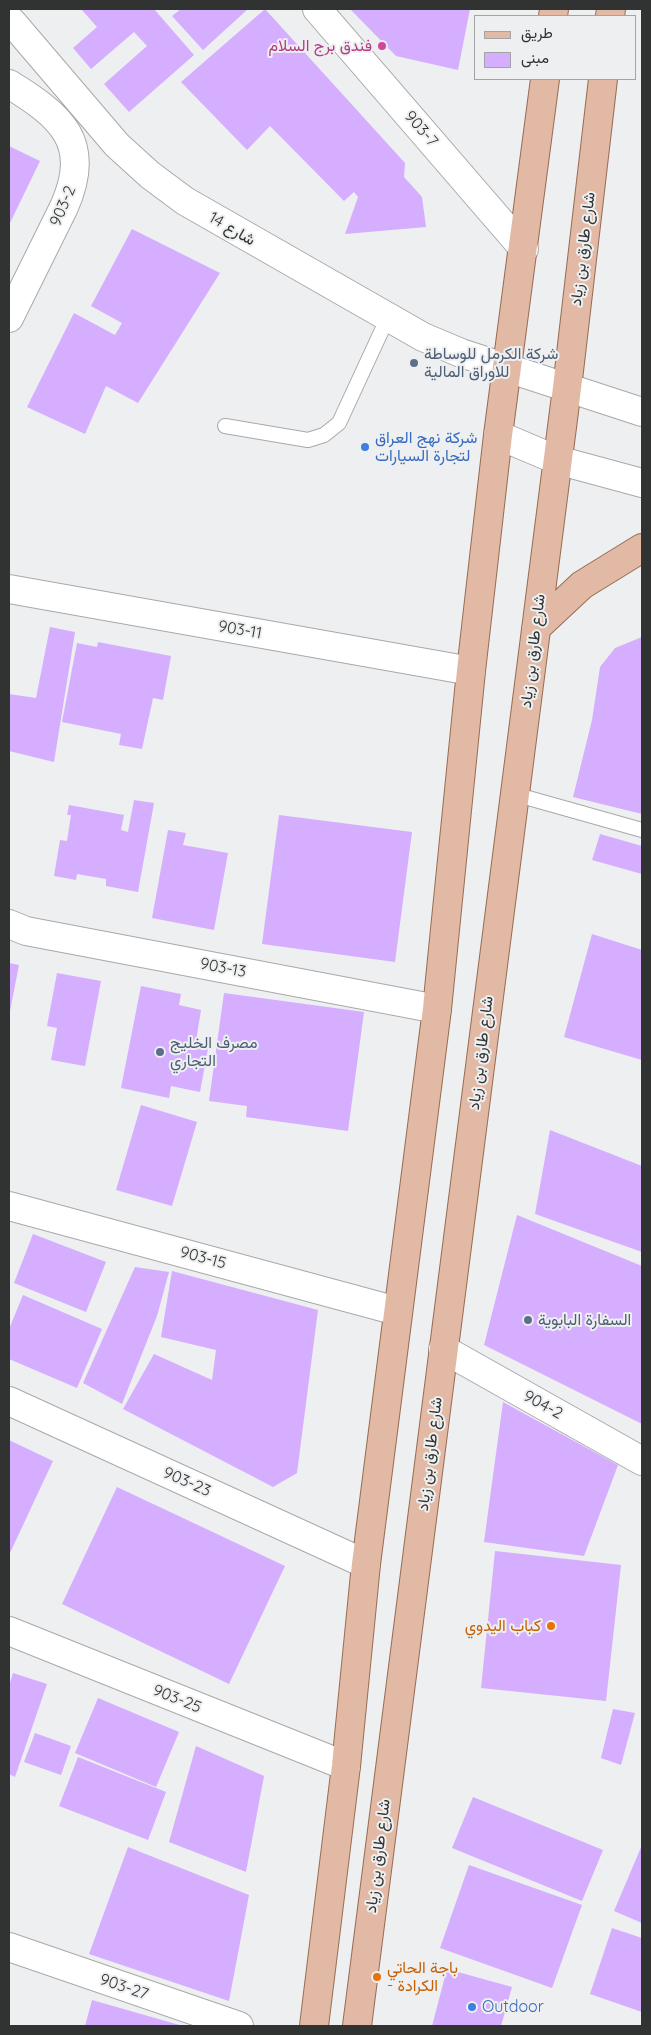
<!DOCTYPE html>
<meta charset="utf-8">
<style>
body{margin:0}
#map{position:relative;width:651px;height:2035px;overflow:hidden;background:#eeeff0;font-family:Quicksand,Vazirmatn,sans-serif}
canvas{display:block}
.frame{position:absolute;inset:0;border:10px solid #313232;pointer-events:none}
.legend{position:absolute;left:474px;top:15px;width:162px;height:65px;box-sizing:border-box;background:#eeeff0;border:1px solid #a2a3a4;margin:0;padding:6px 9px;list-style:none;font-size:15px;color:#313232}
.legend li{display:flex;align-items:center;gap:10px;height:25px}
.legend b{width:25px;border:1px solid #a2a3a4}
</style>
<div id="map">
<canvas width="651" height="2035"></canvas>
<div class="frame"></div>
<ul class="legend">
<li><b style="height:6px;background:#e2b9a4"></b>طريق</li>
<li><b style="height:14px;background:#d5aeff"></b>مبنى</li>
</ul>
</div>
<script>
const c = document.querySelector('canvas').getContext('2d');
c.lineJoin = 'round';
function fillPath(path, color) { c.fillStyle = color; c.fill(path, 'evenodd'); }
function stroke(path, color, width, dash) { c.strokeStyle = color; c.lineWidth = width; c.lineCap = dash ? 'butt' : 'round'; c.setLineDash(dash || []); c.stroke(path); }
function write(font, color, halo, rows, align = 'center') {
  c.font = font + ' Quicksand,Vazirmatn,sans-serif'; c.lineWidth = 4; c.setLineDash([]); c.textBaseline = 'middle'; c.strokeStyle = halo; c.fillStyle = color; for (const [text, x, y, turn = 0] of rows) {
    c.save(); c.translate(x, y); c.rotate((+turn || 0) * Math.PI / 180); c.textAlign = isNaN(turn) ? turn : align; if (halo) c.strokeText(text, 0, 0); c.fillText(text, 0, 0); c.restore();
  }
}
fillPath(new Path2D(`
 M81 9H154L194 55 129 112 104 84 147 46 134 32 91 69 73 48 97 27Z
 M181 9H248L203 50 172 16Z
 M265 9 405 163 404 177 422 197 426 227 345 234 358 197 354 192 344 201 270 126 247 150 181 82Z
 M350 9H470L458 70 396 56Z
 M9 146 40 161 9 225Z
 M132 229 220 273 138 403 106 386 85 434 27 407 74 313 115 335 122 323 91 306Z
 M50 627 75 632 54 762 9 751V694L36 698Z
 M642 637V814L573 797 592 720 600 667 615 648Z
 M98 642 171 656 163 700 153 698 142 749 119 745 121 734 62 722 77 643 97 647Z
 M134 800 154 803 138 892 106 886V879L77 874 76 880 54 876 60 840 67 841 71 815H67L69 805 124 815 121 830 128 832Z
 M279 815 412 832 395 962 262 944Z
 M168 830 186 833 183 845 228 853 214 930 152 918Z
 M600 834 642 846V874L592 860Z
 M592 934 642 950V1060L564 1037Z
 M9 963 19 965 10 1011H9Z
 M57 973 101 981 85 1066 51 1060 57 1028 47 1026Z
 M141 986 181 994 179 1005 201 1010 196 1041 209 1043 200 1092 171 1086 169 1098 121 1088Z
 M224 993 364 1012 348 1131 246 1117 247 1106 209 1101Z
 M141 1105 197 1122 172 1206 116 1190Z
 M550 1130 642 1166V1252L535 1214Z
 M517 1215 642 1266V1424L484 1345Z
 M33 1234 106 1262 86 1312 14 1283Z
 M135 1267 169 1272 157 1316 122 1404 83 1383Z
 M172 1271 318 1310 297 1473 273 1487 123 1409 154 1354 212 1380 216 1350 161 1337Z
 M23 1295 102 1329 77 1388 9 1359V1329Z
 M503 1402 618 1465 584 1556 484 1542Z
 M9 1440 53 1461 9 1555Z
 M117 1487 285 1566 229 1684 62 1604Z
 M495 1551 621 1565 606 1701 481 1688Z
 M13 1673 47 1684 15 1777 9 1774V1686Z
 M98 1698 179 1732 156 1787 75 1753Z
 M613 1709 635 1713 621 1765 601 1758Z
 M35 1733 71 1746 61 1775 24 1762Z
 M196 1746 264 1776 246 1872 169 1842Z
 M78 1757 166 1792 148 1840 59 1806Z
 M473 1797 603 1850 582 1901 452 1848Z
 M642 1845V1923L614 1911Z
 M128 1847 249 1895 229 2001 89 1954Z
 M469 1865 582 1905 552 1988 440 1948Z
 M612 1928 642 1938V2012L590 1994Z
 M447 1969 512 1987 501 2026H432Z
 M92 2000 183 2026H85Z`), '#d5aeff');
const service = new Path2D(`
 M225 426 308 440 324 435 339 423 388 317
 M514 794 642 830`);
const minor = new Path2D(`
 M317 9 524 249
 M9 22H12L117 145 150 175 185 201 423 337 461 353 507 368
 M9 84C61 116 93 142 64 207L9 318
 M9 589 471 671
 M9 924 26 931 437 1009
 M9 1206 397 1311
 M443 1349 642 1461
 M9 1401 366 1564
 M9 1631 346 1766
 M9 1947 239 2026`);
const secondary = new Path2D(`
 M507 368 642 412
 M498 435 557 460 642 483`);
const primary = new Path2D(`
 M553 16 554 9
 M610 16 611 9
 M536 628 582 585 642 548
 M314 2026 346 1766 366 1564 437 1009 471 671 498 435 545 79
 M357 2026 567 388 603 79`);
stroke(service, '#a9a9aa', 16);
stroke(minor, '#a9a9aa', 30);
stroke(secondary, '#a9a9aa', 30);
stroke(primary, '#986c54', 30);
stroke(service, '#fff', 14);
stroke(minor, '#fff', 28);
stroke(secondary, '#fff', 28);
stroke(primary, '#e2b9a4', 28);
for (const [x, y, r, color] of [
 [382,46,5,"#d1479c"],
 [414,363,5,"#5c6f8a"],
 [365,447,5,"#3f7fe0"],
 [160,1052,5,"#5c6f8a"],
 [528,1320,5,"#5c6f8a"],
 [551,1626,5,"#e8710a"],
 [377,1977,5,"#e8710a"],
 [472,2007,5,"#3f7fe0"]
]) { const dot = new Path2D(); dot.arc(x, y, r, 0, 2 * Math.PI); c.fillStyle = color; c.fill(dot); stroke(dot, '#eeeff0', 2); }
write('16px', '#b23c85', '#eeeff0', [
 ["فندق برج السلام",372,46]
], 'right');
write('16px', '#313232', '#eeeff0', [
 ["903-7",421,129,49],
 ["903-2",63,206,-67],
 ["شارع 14",232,229,30],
 ["شارع طارق بن زياد",583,249,-83],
 ["903-11",240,630,10],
 ["شارع طارق بن زياد",533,651,-83],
 ["903-13",223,968,11],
 ["شارع طارق بن زياد",481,1053,-83],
 ["903-15",203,1258,15],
 ["904-2",543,1405,29],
 ["شارع طارق بن زياد",430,1454,-83],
 ["903-23",187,1482,24],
 ["903-25",177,1699,22],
 ["شارع طارق بن زياد",378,1856,-83],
 ["903-27",124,1987,19]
]);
write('16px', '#4e5e75', '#eeeff0', [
 ["شركة الكرمل للوساطة",424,354],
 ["للاوراق المالية",424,372],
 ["مصرف الخليج",170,1043],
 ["التجاري",170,1061],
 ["السفارة البابوية",538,1320]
], 'left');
write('16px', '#366cbe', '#eeeff0', [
 ["شركة نهج العراق",375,438],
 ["لتجارة السيارات",375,456],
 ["Outdoor",482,2007]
], 'left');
write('16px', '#c56008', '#eeeff0', [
 ["كباب اليدوي",541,1626],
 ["باجة الحاتي",387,1968,"left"],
 ["- الكرادة",387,1986,"left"]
], 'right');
</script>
